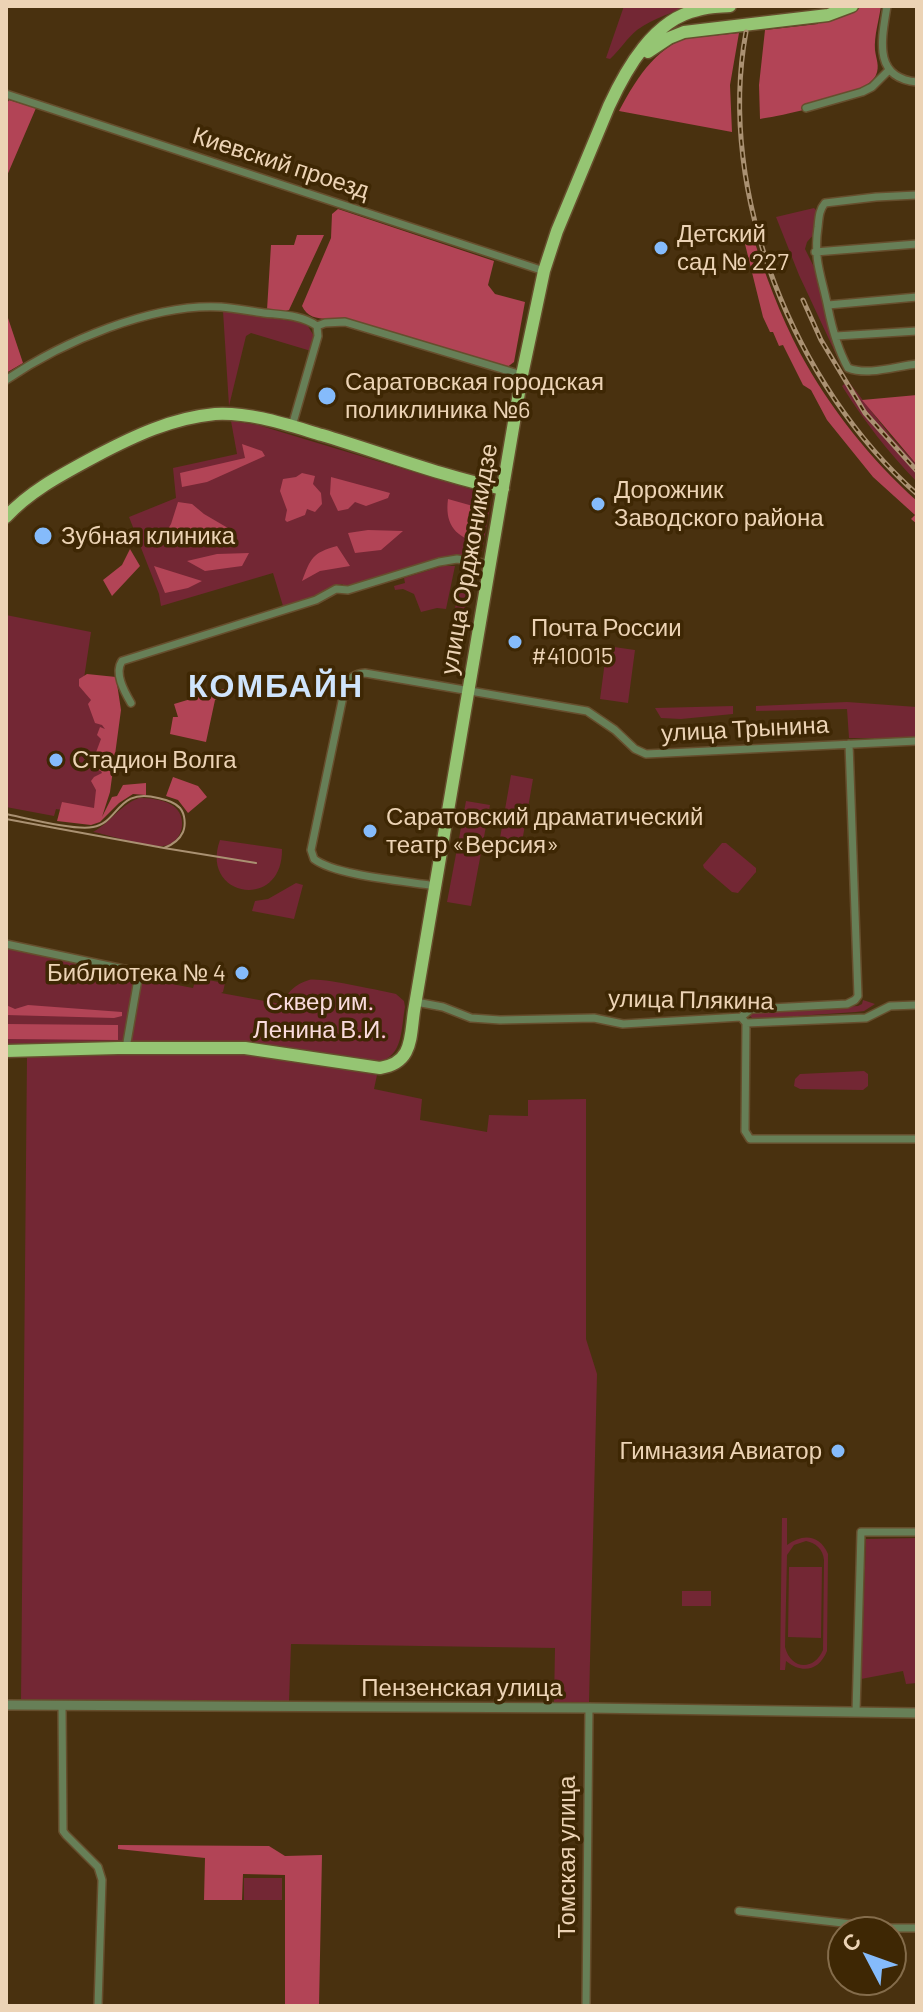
<!DOCTYPE html>
<meta charset="utf-8">
<style>
body{margin:0}
#map{position:relative;width:923px;height:2012px;overflow:hidden;background:#49310f;font-family:Barlow,sans-serif}
canvas{display:block}
.frame{position:absolute;inset:0;border:8px solid #ecd3b5;pointer-events:none}
.north{position:absolute;left:827px;top:1916px;width:80px;height:80px;box-sizing:border-box;background:#3e2704;border:2px solid #846c4b;border-radius:50%;rotate:311deg;font-size:22px;font-weight:700;line-height:32px;text-align:center;color:#ecd3b5}
.north::after{content:'';display:block;margin:auto;width:28px;height:36px;background:#85bbfb;clip-path:polygon(50% 0,100% 100%,50% 72%,0 100%)}
</style>
<div id="map">
<canvas width="923" height="2012"></canvas>
<div class="frame"></div>
<div class="north">С</div>
</div>
<script>
const c = document.querySelector('canvas').getContext('2d');
c.lineJoin = 'round';
function fillPath(path, color) { c.fillStyle = color; c.fill(path, 'evenodd'); }
function stroke(path, color, width, dash) { c.strokeStyle = color; c.lineWidth = width; c.lineCap = dash ? 'butt' : 'round'; c.setLineDash(dash || []); c.stroke(path); }
function write(font, color, halo, rows, align = 'center') {
  c.font = font + ' Barlow,sans-serif'; c.lineWidth = 7; c.setLineDash([]); c.textBaseline = 'middle'; c.strokeStyle = halo; c.fillStyle = color; for (const [text, x, y, turn = 0] of rows) {
    c.save(); c.translate(x, y); c.rotate((+turn || 0) * Math.PI / 180); c.textAlign = isNaN(turn) ? turn : align; if (halo) c.strokeText(text, 0, 0); c.fillText(text, 0, 0); c.restore();
  }
}
fillPath(new Path2D(`
 M624 6H692C673 12 654 18 637 30 627 38 620 50 610 59L606 58Z
 M814 208 818 212 815 233 807 242 805 249 815 269 818 285 845 366 842 367 799 275 776 217Z
 M223 311 306 323 314 336 311 351 251 333 246 336 229 406Z
 M848 381 893 439 917 465V482C888 452 864 421 842 386Z
 M231 421 258 425 483 493 491 502 482 551 476 556 443 558 347 588 342 584C334 586 327 588 322 594L283 606 273 573 161 606 159 594 129 517 176 498 173 468 237 454Z
 M463 565 473 567 464 616 454 614Z
 M443 566H455L446 609 437 608 421 612 414 594 403 589 395 590 394 586 405 583 404 578Z
 M6 615 91 632 83 685 113 712 97 816 56 809 54 816 6 807Z
 M607 646 635 650 628 703 600 699Z
 M847 702 917 707V738H849L847 709 756 711V706Z
 M733 706V714L681 719 661 718 655 708Z
 M511 775 533 779 522 842 500 838Z
 M139 798C149 798 161 799 170 804 187 812 186 838 168 845 153 850 110 835 93 832 110 823 120 805 139 798Z
 M466 801 490 805 471 906 447 902Z
 M220 840 282 849C283 912 199 897 220 840Z
 M722 843H726L756 868V872L738 893 732 892 704 868 703 865Z
 M296 883 303 885 294 919 252 911 255 901 268 899Z
 M6 947 130 974 135 982 126 1037 122 1042 6 1047Z
 M140 978 193 988 196 978 225 983 223 992 221 993 281 1004C288 992 295 984 309 980 319 977 381 991 396 994L404 1001 405 1007C401 1028 403 1057 379 1061L265 1044 130 1041Z
 M863 1000 875 1004 864 1011 856 1012 753 1019 749 1015 750 1013 753 1012 858 1006 862 1004Z
 M245 1053 377 1075 374 1089 422 1099 420 1120 487 1132 489 1115 528 1116V1100L586 1099V1339L597 1374 589 1702H554L555 1648 291 1644 289 1702 21 1701 27 1055Z
 M864 1071 868 1074V1086L863 1090 800 1089 794 1086 795 1079 800 1074Z
 M782 1518H787V1545C803 1533 820 1535 828 1554L827 1651C819 1671 802 1674 786 1661L785 1670H780ZM806 1541C816 1543 823 1549 824 1560L823 1650C814 1671 791 1670 785 1647L787 1555 794 1545Z
 M917 1538V1683L906 1684 903 1671 861 1679 866 1539Z
 M789 1567H822L821 1638 788 1637Z
 M682 1591H711V1606H682Z
 M244 1878H282V1900H244Z`), '#732734');
fillPath(new Path2D(`
 M860 6H881C879 20 874 36 875 50 876 59 880 66 876 75 864 99 786 115 760 119L759 85 765 30 818 24V22C834 19 848 15 860 6Z
 M699 33 700 37 739 33 730 85 732 132 619 111C639 74 657 45 699 33Z
 M9 100 36 108 6 178V105Z
 M338 209 494 261 488 285 495 294 525 302 514 362 506 368 344 318C328 319 309 322 302 306L331 238 332 214Z
 M752 234C765 274 780 315 800 353 829 407 871 460 917 501V524L911 519 915 515 873 477 827 420 811 390 803 385 783 345 779 346 773 332H770L763 317 743 236Z
 M297 235H324L289 310 282 312 267 310 271 245H294Z
 M6 312 23 363 6 373Z
 M917 395V465L862 400Z
 M242 444 262 451 265 456 207 482 182 487 180 473 245 458Z
 M302 473 315 476 313 484 321 493 322 504 315 512 307 509 305 515 287 522 285 520 287 510 280 491 283 479 296 477Z
 M331 477 390 493 388 498 366 506 355 502 348 509 338 511 330 494Z
 M448 499 480 508 475 542C453 535 445 522 448 499Z
 M178 502 192 504 204 514 233 531 201 533 179 541 159 544 171 524Z
 M368 530 403 531 381 550 355 553 348 533Z
 M337 546 350 566 320 571 302 581C311 558 312 553 337 546Z
 M130 549 140 566 112 596 103 580 122 565Z
 M249 553 242 566 205 571 187 561 217 554Z
 M154 566 202 581 188 588 165 593Z
 M87 674 116 677 121 710 110 792 102 817 112 797 117 796 123 785 146 783V795L133 794 119 803 100 822 91 825 57 821 62 802 94 808 96 790 91 781 94 777 102 773 101 771 95 769 97 762 103 759 95 755 101 739 97 735 100 727 105 729 102 725 95 723 88 704 91 700 79 686V679Z
 M224 689V696L215 700 206 742 170 734 173 717H178L174 704Z
 M173 777 198 786 207 797 188 813 178 800 166 796Z
 M6 1005 15 1009 28 1005 122 1012V1016L114 1018 6 1015Z
 M6 1024 118 1025V1040L6 1039Z
 M118 1845 269 1846 285 1856 322 1855 319 2006H285V1875L243 1874 242 1900H204L205 1858 118 1849Z`), '#b24456');
const minor = new Path2D(`
 M887 6C882 38 872 78 917 82
 M6 94 544 271
 M806 108 862 92 872 87 889 70
 M917 195 876 197 825 203C819 210 819 218 818 227 813 261 822 277 828 308 832 328 838 350 848 368 868 376 896 366 917 364
 M815 252 917 244
 M828 305 917 297
 M836 336 917 331
 M6 380C62 342 152 303 221 307 235 308 249 311 264 313 282 315 302 315 317 326L325 323 345 322 522 375
 M292 426 318 336 317 326
 M131 703C124 691 114 673 122 661L316 600 336 589 348 590 439 562 457 559 490 564
 M436 886C407 881 336 876 314 859L311 850 345 687C351 677 354 674 365 673L587 711 615 730 635 749 646 754 917 741
 M6 944 133 971 138 979 126 1048
 M416 1002 443 1007 471 1018 500 1020 594 1018 623 1024 741 1017 746 1023 866 1018 890 1006 917 1005
 M741 1017 751 1009 847 1004 855 1000 858 996 849 744
 M746 1023 745 1131 750 1139H917
 M62 1705 63 1831 66 1835 98 1867 102 1880 98 2006
 M856 1712 861 1532H917
 M739 1911 886 1928H917
 M586 2006 589 1708`);
const tertiary = new Path2D(`
 M6 1705 589 1708 917 1713`);
const primary = new Path2D(`
 M648 52 669 38 684 32 828 15 852 6
 M6 517C31 490 63 474 96 456 134 436 172 418 215 414 251 412 288 425 322 435 382 453 441 476 503 489
 M6 1051 118 1048H245L380 1068C413 1063 410 1038 414 1011L522 375 544 271 557 231 609 106C626 69 654 19 698 10 708 7 719 7 730 6`);
stroke(minor, '#664e2d', 10);
stroke(tertiary, '#664e2d', 12);
stroke(primary, '#664e2d', 15);
stroke(minor, '#677f57', 7);
stroke(tertiary, '#677f57', 9);
stroke(primary, '#95c573', 12);
stroke(new Path2D(`
 M6 814C26 818 76 831 93 827 119 823 117 787 158 798 166 800 175 802 180 808 185 814 186 825 183 832 179 841 172 845 164 848L6 819
 M164 848 256 863`), '#aa9172', 2);
const rail = new Path2D(`
 M746 32C716 194 795 386 917 494
 M803 300 821 340 865 413 917 471`);
stroke(rail, '#aa9172', 5);
stroke(rail, '#3e2704', 2, [6]);
for (const [x, y, r, color] of [
 [661,248,8,"#85bbfb"],
 [327,396,10,"#85bbfb"],
 [598,504,8,"#85bbfb"],
 [43,536,10,"#85bbfb"],
 [515,642,8,"#85bbfb"],
 [56,760,8,"#85bbfb"],
 [370,831,8,"#85bbfb"],
 [242,973,8,"#85bbfb"],
 [838,1451,8,"#85bbfb"]
]) { const dot = new Path2D(); dot.arc(x, y, r, 0, 2 * Math.PI); c.fillStyle = color; c.fill(dot); stroke(dot, '#3e2704', 3); }
write('24px', '#ecd3b5', '#3e2704', [
 ["Киевский проезд",281,163,18],
 ["улица Орджоникидзе",469,559,-80],
 ["улица Трынина",745,729,-3],
 ["улица Плякина",691,1000,1],
 ["Пензенская улица",462,1688],
 ["Томская улица",567,1857,-90]
]);
write('24px', '#ecd3b5', '#3e2704', [
 ["Детский",677,234],
 ["сад № 227",677,262],
 ["Саратовская городская",345,382],
 ["поликлиника №6",345,410],
 ["Дорожник",614,490],
 ["Заводского района",614,518],
 ["Зубная клиника",61,536],
 ["Почта России",531,628],
 ["#410015",531,656],
 ["Стадион Волга",72,760],
 ["Саратовский драматический",386,817],
 ["театр «Версия»",386,845],
 ["Библиотека № 4",226,973,"right"],
 ["Гимназия Авиатор",822,1451,"right"]
], 'left');
write('24px', '#fadbdd', '#3e2704', [
 ["Сквер им.",320,1002],
 ["Ленина В.И.",320,1030]
]);
c.letterSpacing = '2px';
write('bold 32px', '#cfe4fc', '#3e2704', [
 ["КОМБАЙН",276,686]
]);
c.letterSpacing = '0px';
</script>
